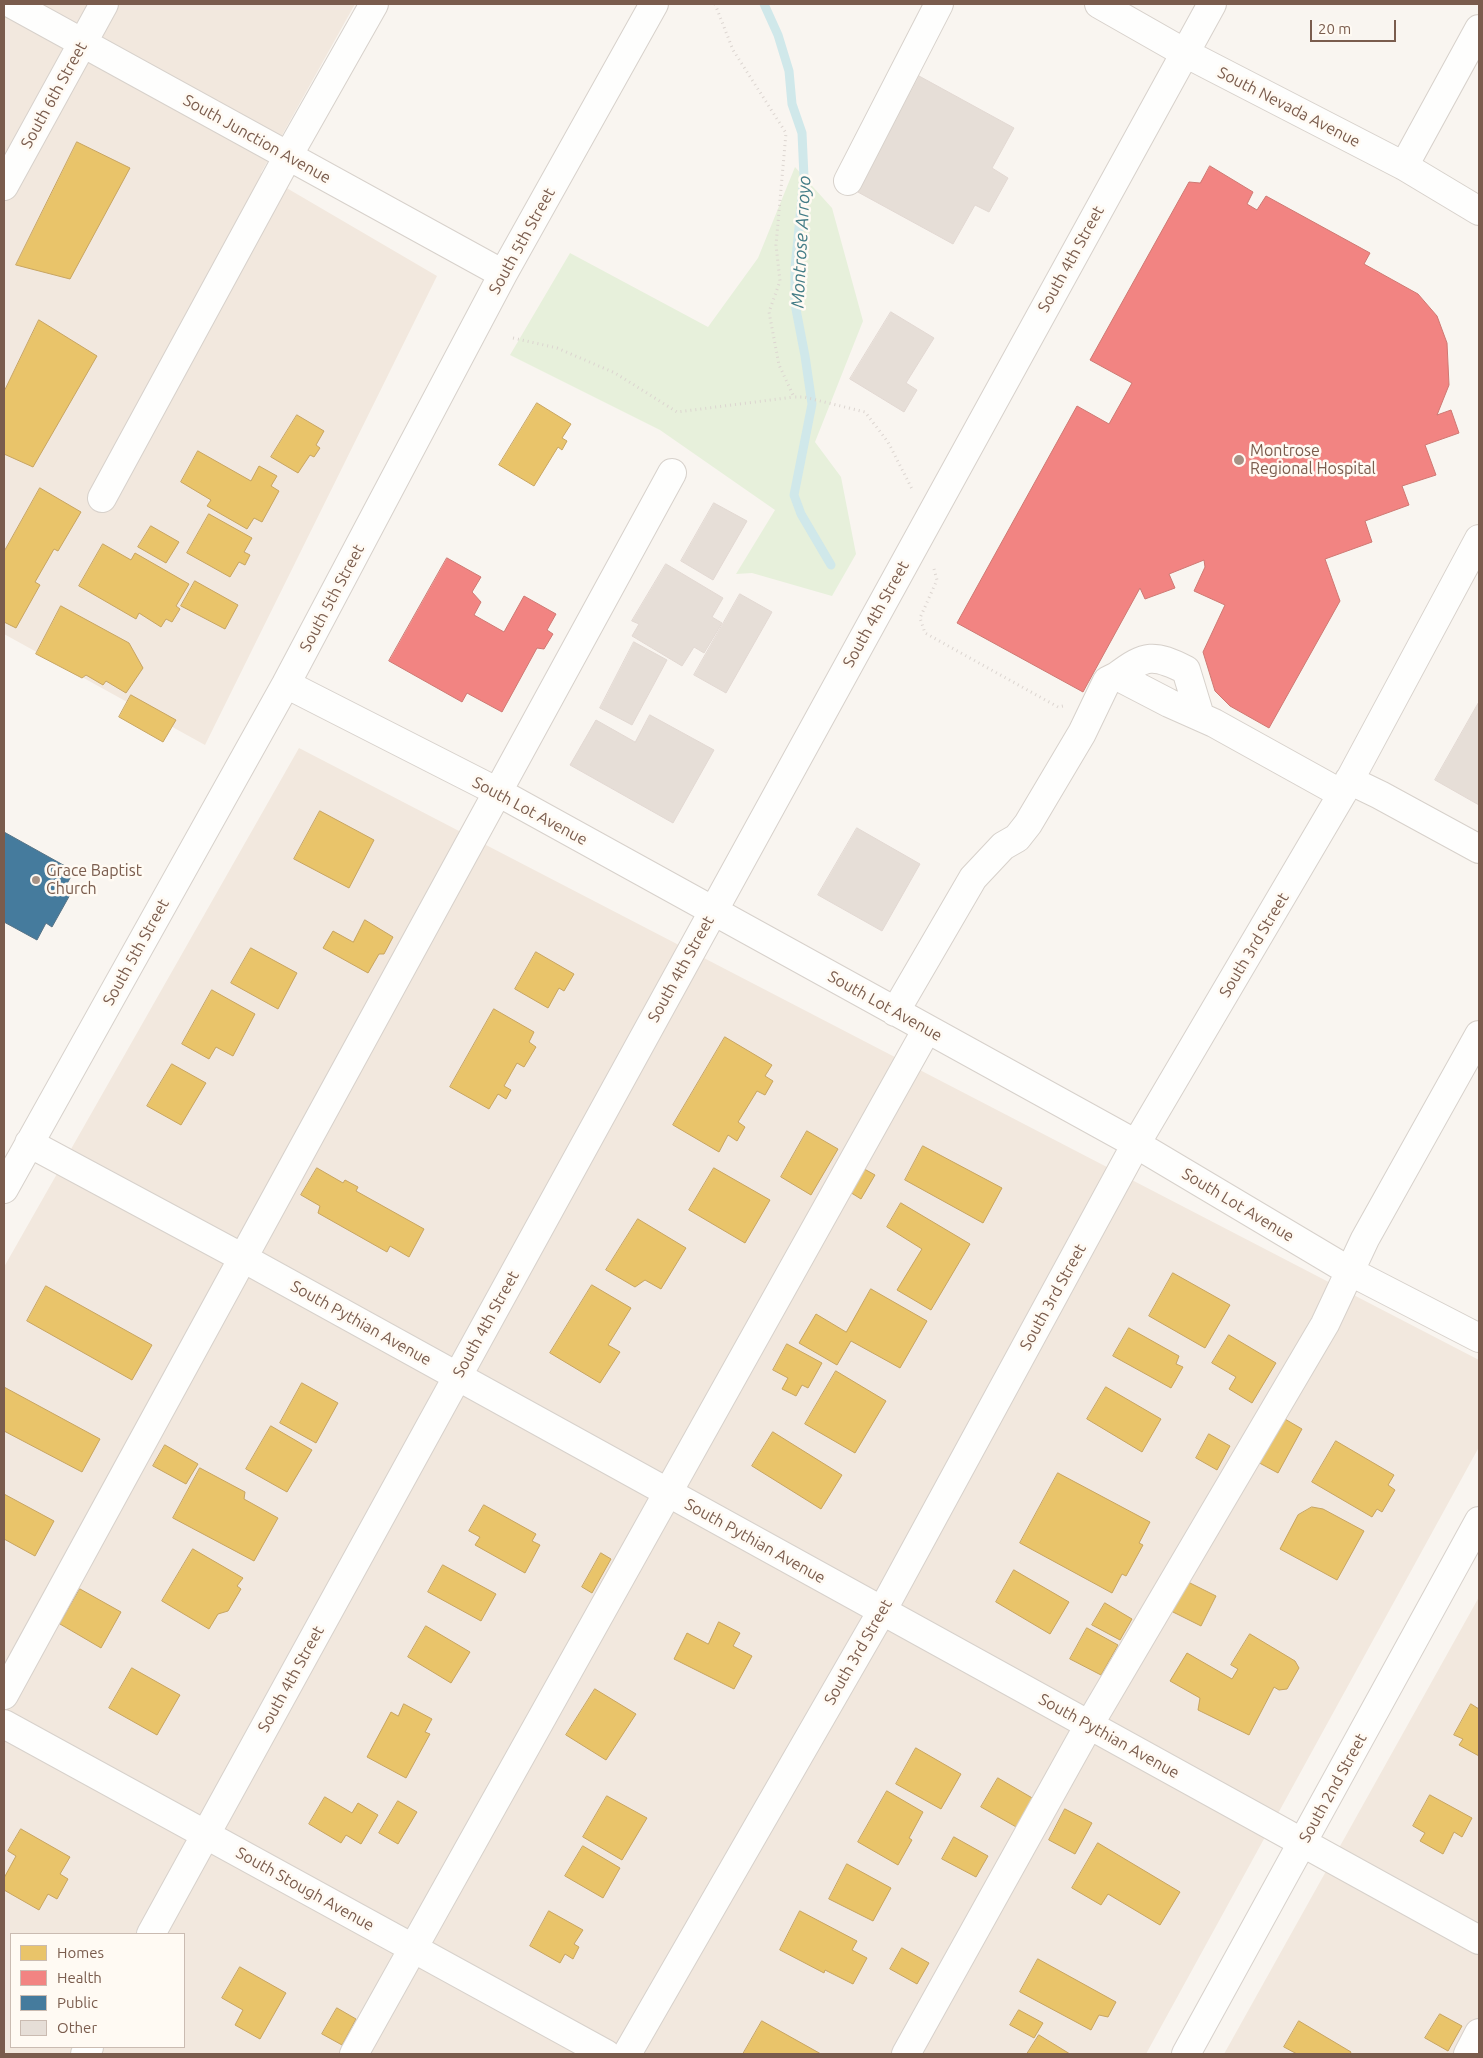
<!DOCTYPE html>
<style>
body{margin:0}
#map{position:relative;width:1483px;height:2058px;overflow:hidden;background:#f9f5f0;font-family:Ubuntu,sans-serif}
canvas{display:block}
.frame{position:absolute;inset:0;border:5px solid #7a5c4d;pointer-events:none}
.legend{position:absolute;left:10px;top:1933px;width:175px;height:115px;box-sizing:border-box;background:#fffaf3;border:1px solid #cabbb1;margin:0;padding:6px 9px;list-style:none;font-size:15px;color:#7a5c4d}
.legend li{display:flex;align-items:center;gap:10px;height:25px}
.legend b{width:25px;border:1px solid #cabbb1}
.scale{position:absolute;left:1310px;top:20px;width:86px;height:22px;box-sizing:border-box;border:2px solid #7a5c4d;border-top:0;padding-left:6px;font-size:15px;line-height:18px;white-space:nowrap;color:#7a5c4d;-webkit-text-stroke:4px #fffaf3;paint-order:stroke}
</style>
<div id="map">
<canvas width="1483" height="2058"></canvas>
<div class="frame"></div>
<ul class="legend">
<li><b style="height:14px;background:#e9c46a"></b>Homes</li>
<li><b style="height:14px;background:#f28482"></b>Health</li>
<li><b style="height:14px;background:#457b9d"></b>Public</li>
<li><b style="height:14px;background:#e6ded7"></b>Other</li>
</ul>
<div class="scale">20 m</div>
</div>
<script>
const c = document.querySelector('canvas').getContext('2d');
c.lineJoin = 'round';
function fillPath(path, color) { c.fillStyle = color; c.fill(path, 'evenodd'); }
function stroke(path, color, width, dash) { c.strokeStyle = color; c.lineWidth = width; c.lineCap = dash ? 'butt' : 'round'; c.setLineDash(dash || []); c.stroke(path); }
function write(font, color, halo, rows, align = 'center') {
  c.font = font + ' Ubuntu,sans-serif'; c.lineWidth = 5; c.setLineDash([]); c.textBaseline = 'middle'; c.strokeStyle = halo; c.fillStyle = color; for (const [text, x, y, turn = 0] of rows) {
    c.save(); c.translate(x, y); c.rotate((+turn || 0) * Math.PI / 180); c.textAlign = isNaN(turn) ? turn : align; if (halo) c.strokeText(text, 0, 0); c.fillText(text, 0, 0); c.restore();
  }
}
fillPath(new Path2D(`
 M4 4H355L261 173 437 276 205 745 4 634Z
 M299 748 1479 1360V1447L1146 2054H4V1267ZM11 1934H184V2047H11Z
 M1479 1597V2054H1224Z`), '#f2e8de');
fillPath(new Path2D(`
 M795 167 832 208 863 321 815 442 841 477 856 554 832 596 752 573 736 574 775 510 660 430 510 355 570 253 708 327 758 258Z`), '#e7f0db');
const homes = new Path2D(`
 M77 142 130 168 70 279 16 265Z
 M39 320 97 356 33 467 4 454V392Z
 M537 403 571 424 562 438 567 441 562 450 558 447 534 486 499 465Z
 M297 415 324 431 316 445 320 448 314 457 310 455 298 473 271 457Z
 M198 451 251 481 259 466 277 476 271 486 279 491 262 522 254 518 247 529 207 506 211 500 181 482Z
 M40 488 81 512 58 551 54 549 35 582 40 585 16 628 4 622V552Z
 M209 514 252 538 244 552 250 555 245 565 239 562 230 577 187 553Z
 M151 526 179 542 166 563 138 547Z
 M103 544 131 560 135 553 189 584 176 606 180 609 172 622 166 619 161 627 139 613 136 619 79 586Z
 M195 581 238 605 225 629 181 606Z
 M61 606 129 643 143 668 126 693 106 681 103 685 86 675 82 678 36 654Z
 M131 695 176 720 163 742 119 717Z
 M320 811 374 840 349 888 294 859Z
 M365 920 393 937 384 954H379L368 973 323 948 333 931 353 942Z
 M251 948 297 973 278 1009 231 983Z
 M536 952 574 974 564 991 559 988 548 1008 515 989Z
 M212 990 255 1014 233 1056 216 1047 209 1059 182 1044Z
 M494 1009 534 1032 529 1042 536 1047 524 1067 517 1063 504 1086 511 1090 506 1099 498 1094 489 1109 450 1087Z
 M725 1037 772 1065 765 1076 773 1081 765 1095 757 1091 738 1122 745 1127 737 1141 728 1135 719 1152 673 1125Z
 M172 1064 206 1083 181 1125 147 1106Z
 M807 1131 838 1149 811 1195 781 1177Z
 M923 1146 1002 1188 983 1223 905 1180Z
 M859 1166 875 1175 861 1199 845 1189Z
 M317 1168 343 1183 345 1180 358 1187 356 1191 424 1229 409 1257 390 1246 387 1252 318 1213 320 1206 301 1195Z
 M714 1168 770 1200 745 1243 689 1210Z
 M901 1203 970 1244 931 1310 897 1290 922 1249 887 1227Z
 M638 1219 686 1248 661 1289 645 1280 635 1287 606 1270Z
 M1173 1273 1230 1305 1205 1348 1149 1316Z
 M592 1285 631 1308 608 1345 620 1352 600 1383 550 1353Z
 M46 1286 152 1345 132 1380 27 1321Z
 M871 1289 927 1321 900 1368 851 1341 837 1365 799 1343 816 1314 846 1332Z
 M1129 1328 1179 1356 1176 1364 1183 1367 1171 1388 1113 1356Z
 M1229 1335 1276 1363 1252 1403 1229 1389 1236 1377 1212 1363Z
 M787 1344 822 1363 808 1388 802 1385 796 1396 782 1389 788 1378 773 1370Z
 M836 1371 886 1401 855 1453 805 1424Z
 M302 1383 338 1403 316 1443 280 1423Z
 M4 1387 100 1439 82 1472 4 1431Z
 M1106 1387 1161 1419 1142 1452 1087 1419Z
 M1278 1415 1302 1429 1278 1473 1252 1459Z
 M271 1426 312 1450 287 1492 246 1469Z
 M773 1432 842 1475 821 1509 752 1466Z
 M1209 1434 1230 1446 1217 1470 1196 1458Z
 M1336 1441 1394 1475 1388 1485 1395 1490 1382 1512 1377 1509 1372 1517 1312 1482Z
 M165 1445 198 1464 186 1484 153 1466Z
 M200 1468 245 1492 244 1499 278 1518 254 1561 173 1518Z
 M1058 1473 1150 1522 1139 1543 1143 1545 1126 1576 1122 1574 1112 1593 1020 1543Z
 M4 1494 54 1521 35 1556 4 1539Z
 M484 1505 536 1534 532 1541 540 1545 525 1573 475 1545 480 1537 469 1531Z
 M1312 1507 1323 1509 1364 1531 1337 1580 1280 1549 1298 1515Z
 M193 1549 243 1578 237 1586 241 1589 228 1611 218 1614 209 1629 162 1601Z
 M601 1553 611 1559 592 1593 582 1587Z
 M443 1565 496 1594 481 1621 428 1592Z
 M1014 1570 1069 1602 1050 1634 996 1602Z
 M1184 1580 1216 1596 1201 1626 1169 1610Z
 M80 1589 121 1612 101 1648 60 1624Z
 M1105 1603 1132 1619 1120 1640 1092 1625Z
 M719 1622 740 1633 733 1646 752 1656 734 1689 674 1659 687 1633 708 1644Z
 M426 1626 470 1652 451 1683 408 1657Z
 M1087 1628 1118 1645 1101 1675 1070 1659Z
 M1250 1634 1295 1661 1299 1668 1287 1689 1279 1690 1274 1687 1249 1735 1198 1710 1200 1698 1170 1681 1187 1653 1232 1679 1238 1669 1231 1665Z
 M132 1668 180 1695 157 1735 109 1708Z
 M595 1689 636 1714 606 1760 566 1735Z
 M404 1704 432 1719 425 1732 430 1734 406 1778 367 1757 391 1712 398 1716Z
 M1471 1704 1479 1709V1756L1459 1745 1463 1739 1454 1735Z
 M916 1748 961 1774 941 1809 896 1784Z
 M998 1778 1034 1799 1018 1828 981 1807Z
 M887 1791 923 1812 909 1838 912 1840 898 1865 858 1842Z
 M1430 1795 1472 1818 1462 1837 1454 1832 1443 1854 1420 1841 1425 1833 1413 1826Z
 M607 1796 647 1818 622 1860 583 1837Z
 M325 1797 352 1813 358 1803 378 1815 361 1844 346 1835 341 1843 309 1824Z
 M398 1801 417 1812 398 1844 379 1833Z
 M1065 1809 1092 1823 1075 1854 1049 1840Z
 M21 1829 70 1857 60 1874 68 1879 57 1899 48 1894 39 1910 4 1890V1878L16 1856 8 1851Z
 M954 1837 988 1856 976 1877 942 1859Z
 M1098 1843 1180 1892 1160 1925 1108 1894 1101 1905 1072 1888Z
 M583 1846 620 1868 603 1898 565 1876Z
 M847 1864 891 1888 873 1921 829 1899Z
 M549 1911 583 1930 574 1944 579 1947 573 1959 565 1954 560 1963 530 1946Z
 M800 1911 857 1941 852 1950 867 1958 853 1984 825 1970 824 1973 780 1950Z
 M902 1948 929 1963 917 1984 890 1969Z
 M1038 1959 1116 2002 1108 2017 1099 2015 1091 2030 1020 1992Z
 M240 1967 286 1993 260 2039 235 2025 243 2010 222 1998Z
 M337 2008 356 2019 342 2045 322 2034Z
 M1019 2010 1043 2023 1034 2038 1010 2025Z
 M1440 2014 1462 2026 1448 2051 1425 2038Z
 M762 2021 821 2054H743Z
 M1299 2021 1351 2052 1350 2054H1297L1284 2047Z
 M1039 2035 1070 2054H1027Z`);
fillPath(homes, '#e9c46a');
stroke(homes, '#c8a561', 1);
const health = new Path2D(`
 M1210 166 1253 192 1247 204 1257 210 1266 196 1370 253 1364 264 1418 294 1437 316 1447 343 1449 385 1437 415 1451 410 1459 433 1425 445 1436 475 1402 486 1409 505 1365 521 1372 542 1325 559 1340 601 1269 728 1230 706 1215 691 1203 652 1225 605 1194 591 1205 567 1204 560 1169 574 1175 588 1145 599 1140 588 1083 692 957 623 1077 406 1109 424 1132 383 1090 360 1189 182 1200 183Z
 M447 558 481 577 472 592 481 602 474 615 504 632 524 596 556 614 547 630 553 634 544 649 537 648 502 712 467 693 462 702 389 661Z`);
fillPath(health, '#f28482');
stroke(health, '#ce7872', 1);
const public = new Path2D(`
 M4 832 74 871 64 889 71 893 52 927 46 923 37 940 4 922Z`);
fillPath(public, '#457b9d');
stroke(public, '#557285', 1);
stroke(new Path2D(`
 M764 4 778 35 789 71 792 104 802 133 804 177 795 268V304L805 356 812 404 794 495 801 514 831 565`), '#d0e8ea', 9);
const building = new Path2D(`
 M919 76 1014 128 992 168 1008 178 989 212 975 205 953 244 856 191Z
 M891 312 934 338 906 383 917 390 904 412 850 379Z
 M714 503 747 521 713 580 681 561Z
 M666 564 723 598 712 617 722 623 704 653 694 647 682 666 632 636 639 624 632 621Z
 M740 594 772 612 726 693 694 675Z
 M634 642 667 660 632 725 600 708Z
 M1479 702V805L1435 780Z
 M650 715 714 750 673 823 570 765 596 720 635 742Z
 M857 828 920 864 882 931 818 895Z`);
fillPath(building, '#e6ded7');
stroke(building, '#e2d8d2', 1);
const minor = new Path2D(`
 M12 4 503 274
 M1099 4 1185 53 1404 166 1479 211
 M1404 166 1479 29
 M848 181 939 4
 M4 186 104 4
 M102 498 288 156 374 4
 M1117 676C1146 654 1154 654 1186 670L1200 716
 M286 684 498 792 1136 1144 1351 1272 1479 1338
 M1349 780 1380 795 1479 849
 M895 1012 973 878 1003 846 1017 838 1028 824 1082 733 1107 681 1117 676 1169 703 1214 723 1342 794
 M29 1143 243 1258 1479 1940
 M4 1189 286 684 503 274 654 4
 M4 1695 672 473
 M4 1724 606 2054
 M151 1934 1212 4
 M85 2054 89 2047
 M354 2054 927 1029
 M627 2054 882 1611 1136 1144 1342 794 1479 539
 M906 2054 1089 1725 1325 1324 1365 1239 1479 1035
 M1186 2054 1479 1521
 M1468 2054 1479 2033`);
stroke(minor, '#d7d1cb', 30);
stroke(new Path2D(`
 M715 4 733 50 786 133 776 245 780 281 769 312 779 365 794 397H804L865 412 888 442 912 489
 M513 338 557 348 615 373 677 412 794 397
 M934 569 937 580 920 618 925 633 1058 707 1063 706`), '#dcd5d0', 3, [1, 4]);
stroke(minor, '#fefefd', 28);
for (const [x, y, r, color] of [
 [1239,460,6,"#a69286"],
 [36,880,5,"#a69286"]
]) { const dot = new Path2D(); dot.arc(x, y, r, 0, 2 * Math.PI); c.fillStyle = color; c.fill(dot); stroke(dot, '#fffaf3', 2); }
write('16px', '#7a5c4d', '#fffaf3', [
 ["South 6th Street",54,95,-61],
 ["South Nevada Avenue",1289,107,27],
 ["South Junction Avenue",257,139,29],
 ["South 5th Street",522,241,-61],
 ["South 4th Street",1071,259,-61],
 ["South 5th Street",332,598,-62],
 ["South 4th Street",876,614,-61],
 ["South Lot Avenue",530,811,28],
 ["South 3rd Street",1254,945,-59],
 ["South 5th Street",136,952,-61],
 ["South 4th Street",681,969,-61],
 ["South Lot Avenue",885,1006,29],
 ["South Lot Avenue",1238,1205,31],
 ["South 3rd Street",1053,1297,-61],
 ["South Pythian Avenue",361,1323,29],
 ["South 4th Street",486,1324,-61],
 ["South Pythian Avenue",755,1541,29],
 ["South 3rd Street",858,1652,-60],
 ["South 4th Street",291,1679,-61],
 ["South Pythian Avenue",1109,1736,29],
 ["South 2nd Street",1333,1788,-61],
 ["South Stough Avenue",305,1889,29]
]);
write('16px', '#7a5c4d', '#fffaf3', [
 ["Montrose",1250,451],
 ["Regional Hospital",1250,469],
 ["Grace Baptist",46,871],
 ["Church",46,889]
], 'left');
write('italic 18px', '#437c86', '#fffaf3', [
 ["Montrose Arroyo",801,242,-87]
]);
</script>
